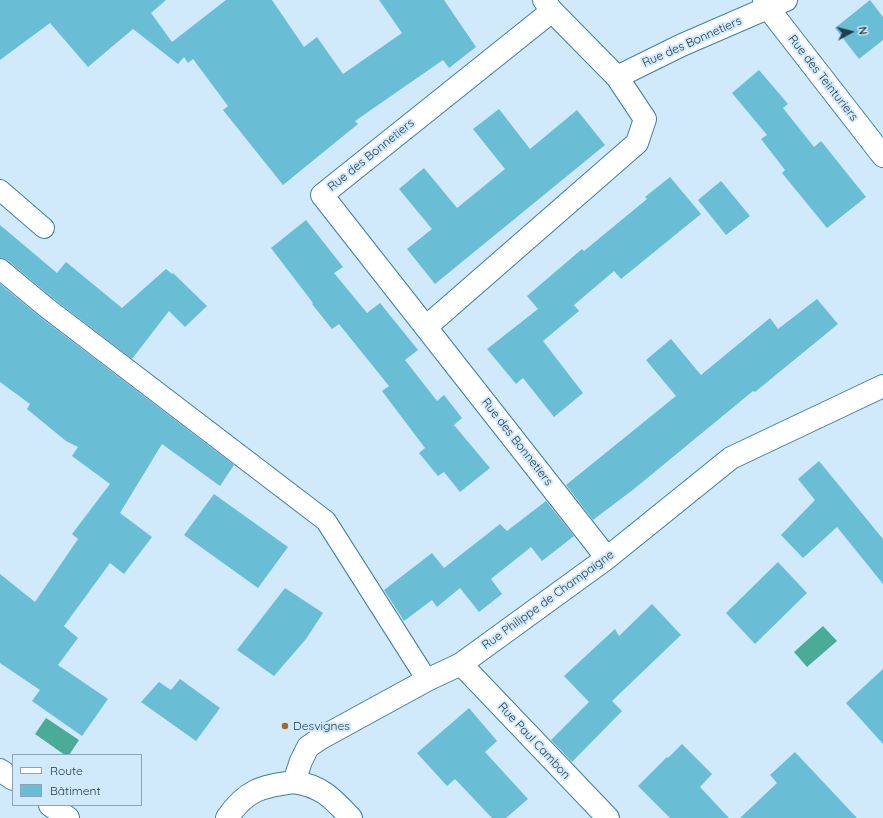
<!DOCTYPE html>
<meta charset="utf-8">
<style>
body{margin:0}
#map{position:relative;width:883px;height:818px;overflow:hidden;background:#d1eafb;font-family:Quicksand,sans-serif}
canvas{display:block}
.legend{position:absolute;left:12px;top:754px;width:130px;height:52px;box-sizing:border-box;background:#d1eafb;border:1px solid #8ba5b6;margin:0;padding:5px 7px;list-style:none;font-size:12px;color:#223d4e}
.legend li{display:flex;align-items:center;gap:8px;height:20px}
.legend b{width:20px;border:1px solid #8ba5b6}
.north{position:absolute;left:831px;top:12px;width:40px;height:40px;-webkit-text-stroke:3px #d1eafb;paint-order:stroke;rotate:83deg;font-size:11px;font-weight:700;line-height:16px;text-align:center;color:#223d4e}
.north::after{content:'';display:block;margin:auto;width:14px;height:18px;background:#223d4e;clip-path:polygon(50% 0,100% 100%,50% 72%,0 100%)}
</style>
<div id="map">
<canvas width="883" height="818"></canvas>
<ul class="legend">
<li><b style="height:5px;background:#fff"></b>Route</li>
<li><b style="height:11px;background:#69bdd5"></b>Bâtiment</li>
</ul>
<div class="north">N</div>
</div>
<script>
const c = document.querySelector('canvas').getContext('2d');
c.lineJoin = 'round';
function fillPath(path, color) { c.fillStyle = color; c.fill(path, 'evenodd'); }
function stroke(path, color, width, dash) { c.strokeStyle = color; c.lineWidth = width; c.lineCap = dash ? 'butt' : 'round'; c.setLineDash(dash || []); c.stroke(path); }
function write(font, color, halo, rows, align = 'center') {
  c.font = font + ' Quicksand,sans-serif'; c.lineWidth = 4; c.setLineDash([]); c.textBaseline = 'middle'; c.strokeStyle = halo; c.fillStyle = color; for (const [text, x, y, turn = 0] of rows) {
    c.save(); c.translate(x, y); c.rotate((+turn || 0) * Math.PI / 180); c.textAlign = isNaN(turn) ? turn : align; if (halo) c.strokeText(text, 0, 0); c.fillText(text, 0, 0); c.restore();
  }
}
fillPath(new Path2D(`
 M823 626 837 641 807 667 794 652Z
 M46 718 79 740 69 755H65L62 753 35 734Z`), '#49ab98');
fillPath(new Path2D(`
 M0 0H166L151 13 172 42 226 0H272L304 47 317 37 343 74 402 33 379 0H444L476 47 449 68 443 60 355 121 358 124 283 185 223 110 228 106 193 59 188 63 184 57 178 64 133 29 88 67 50 23 0 60Z
 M870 0 883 17V40L859 59 835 28Z
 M759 70 788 104 783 108 814 147 821 141 866 197 827 228 782 173 785 170 761 139 767 135 732 93Z
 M499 109 530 149 577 110 605 145 435 284 407 249 432 229 399 189 424 168 457 208 505 169 473 129Z
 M670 177 701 214 621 279 614 271 574 305 579 311 543 341 583 393 554 417 523 378 516 384 487 349 538 309 527 296 582 249 584 251 647 199 645 197Z
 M721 181 750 216 726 235 698 200Z
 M306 220 343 267 334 273 367 313 380 303 418 350 405 360 437 401 444 395 462 418 454 425 490 468 460 492 444 472 438 476 419 453 425 448 382 391 389 386 339 324 332 329 312 304 313 303 271 248Z
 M0 225 57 273 66 262 122 308 166 269 172 274 173 273 207 306 185 327 169 311 132 359 54 299 7 260 0 258Z
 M0 284 40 317 234 465 220 486 162 444 120 513 152 537 124 574 110 563 64 626 78 638 58 665 108 699 82 736 32 701 40 690 0 663V574L35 602 78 539 72 534 110 484 72 456 78 447 66 441 27 409 30 404 0 382Z
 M817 299 838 324 755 392 753 391 634 489 593 520 566 485 676 396 646 360 671 339 701 375 770 318 778 329Z
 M819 461 883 539V584L837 527 803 558 781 535 815 500 798 479Z
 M214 494 288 547 258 588 184 535Z
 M546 501 574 536 542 561 531 547 491 579 502 594 479 612 460 588 437 607 432 600 404 621 384 590 432 553 444 568 500 524 507 531Z
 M778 562 807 593 755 644 726 613Z
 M285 588 323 613 306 639 274 676 237 650Z
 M652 604 681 635 612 701 622 711 572 762 551 740 589 702 564 676 615 629 619 636Z
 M883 669V744L846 703Z
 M180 679 220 708 196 741 141 702 159 682 171 690Z
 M469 708 497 741 485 752 528 799 506 818H492L455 779 447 786 417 753Z
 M682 744 712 774 700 787 729 818H670L638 786 667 757 668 758Z
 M795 752 857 818H740L777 783 770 775Z`), '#69bdd5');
const service = new Path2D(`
 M0 190 44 228
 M0 269 47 308 326 521 427 680`);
const minor = new Path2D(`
 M764 0 768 8 883 156
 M552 11 322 195 607 558
 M617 77 682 45 786 0
 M426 327 637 143 645 119 617 77 552 11 544 0
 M461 664 608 818
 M0 770 13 779
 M294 782C322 786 333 799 351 818
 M50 805 68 818
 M227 818C246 790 262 786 294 782L301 761 308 747 321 738 427 680 461 664 607 558 731 458 883 386`);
stroke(service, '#3f7ea5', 22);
stroke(minor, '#3f7ea5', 24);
stroke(service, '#fff', 20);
stroke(minor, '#fff', 22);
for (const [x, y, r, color] of [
 [285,726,4,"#a76630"]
]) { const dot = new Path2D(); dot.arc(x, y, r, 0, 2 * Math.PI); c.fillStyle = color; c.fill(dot); stroke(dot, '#d1eafb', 1.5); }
write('12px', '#223d4e', '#d1eafb', [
 ["Rue des Bonnetiers",692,42,-24],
 ["Rue des Teinturiers",823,78,52],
 ["Rue des Bonnetiers",371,155,-39],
 ["Rue des Bonnetiers",517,442,52],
 ["Rue Philippe de Champaigne",548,600,-36],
 ["Rue Paul Cambon",534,741,47]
]);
write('12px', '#223d4e', '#d1eafb', [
 ["Desvignes",293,726]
], 'left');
</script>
